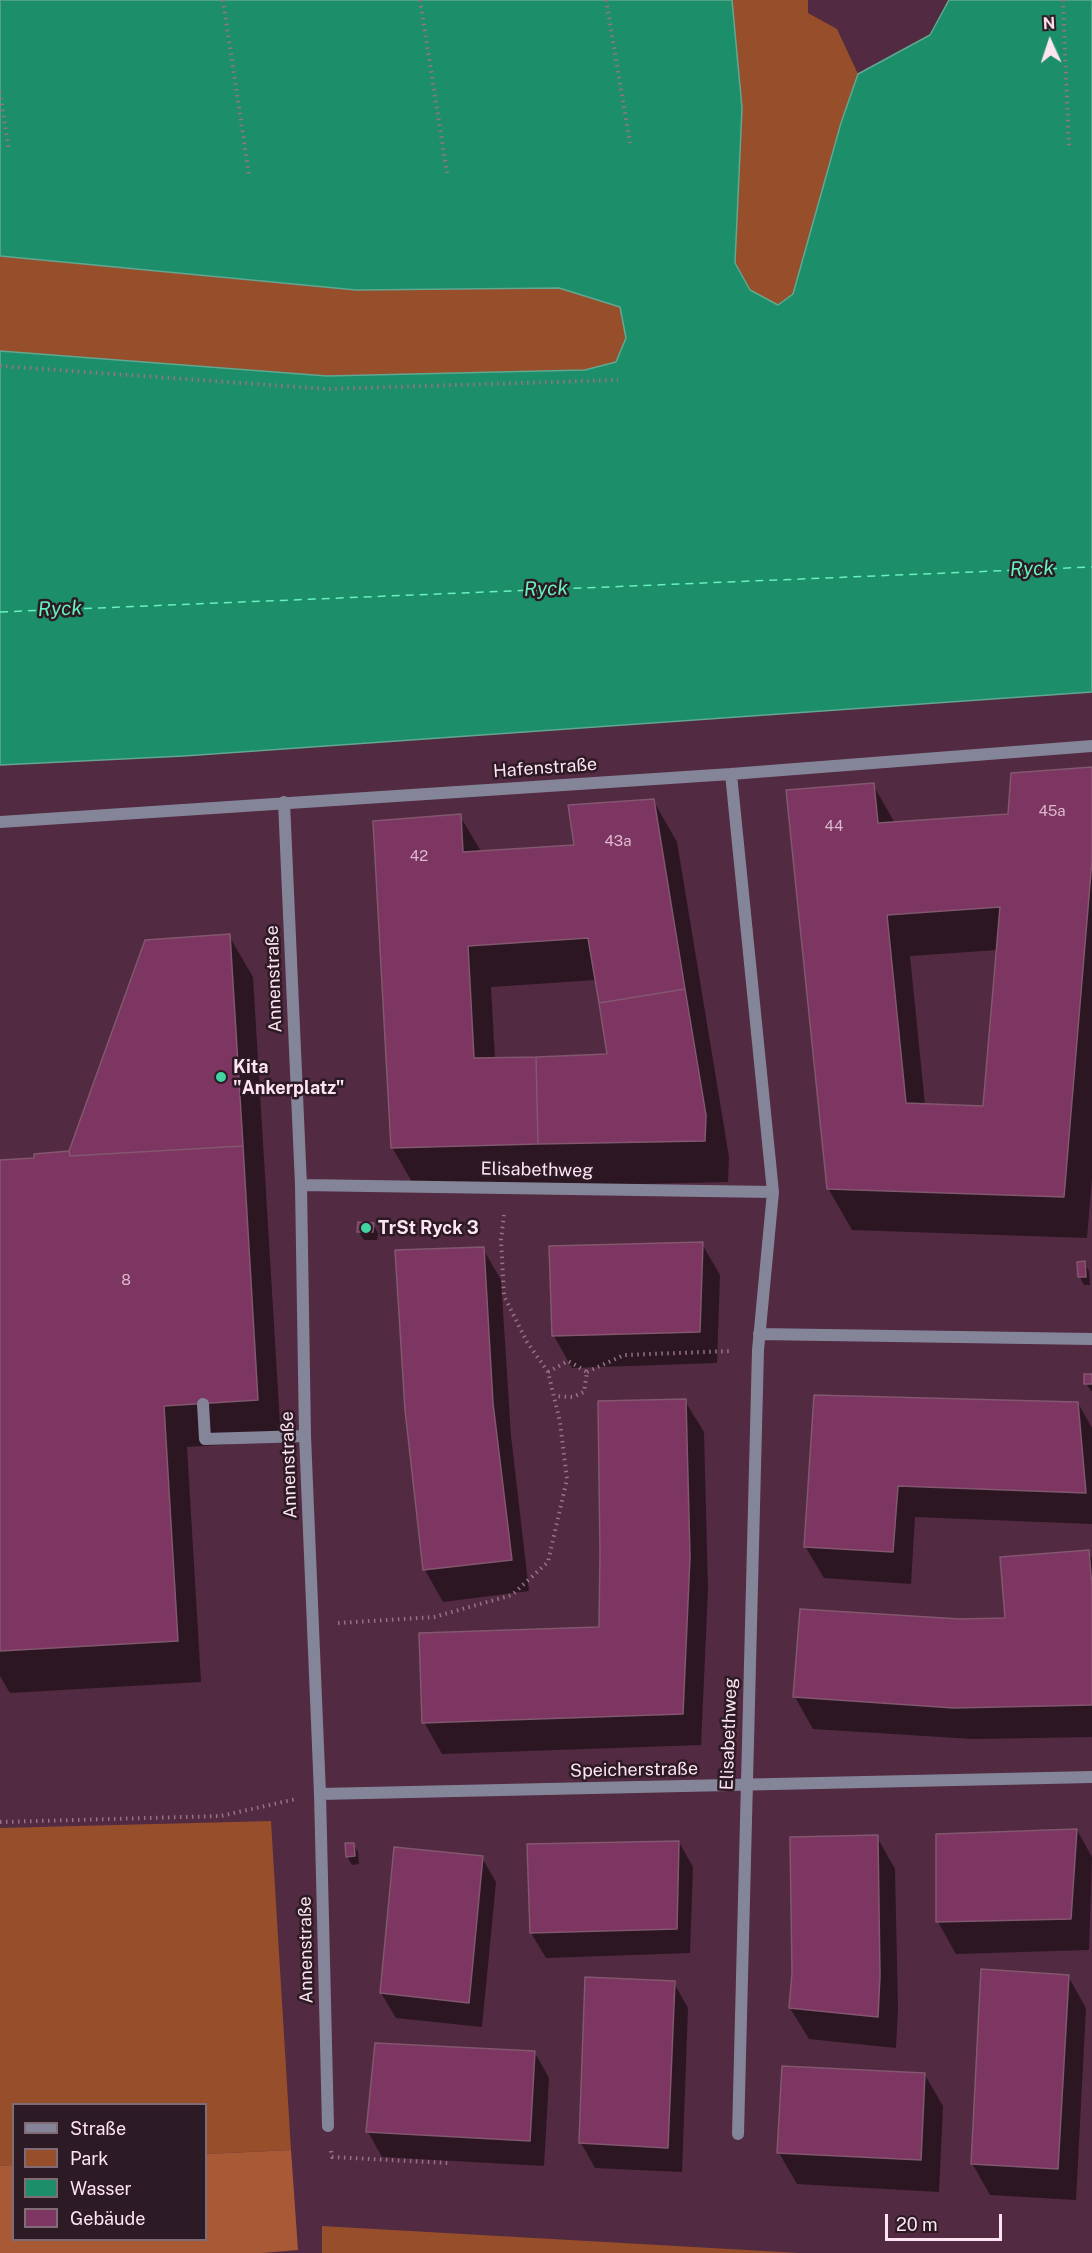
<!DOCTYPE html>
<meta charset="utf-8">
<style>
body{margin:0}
#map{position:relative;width:1092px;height:2253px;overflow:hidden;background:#522a41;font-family:"Public Sans",sans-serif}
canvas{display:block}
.legend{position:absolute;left:12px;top:2103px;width:195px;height:138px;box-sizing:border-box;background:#2c1a24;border:2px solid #806b76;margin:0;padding:8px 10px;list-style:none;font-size:18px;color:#fee4f1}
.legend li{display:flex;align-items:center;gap:12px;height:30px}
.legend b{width:30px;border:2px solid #806b76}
.north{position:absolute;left:1020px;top:12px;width:60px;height:60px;-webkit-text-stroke:4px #2c1a24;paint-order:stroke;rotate:357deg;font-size:16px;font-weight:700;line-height:24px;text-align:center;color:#fee4f1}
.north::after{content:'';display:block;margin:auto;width:21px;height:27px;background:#fee4f1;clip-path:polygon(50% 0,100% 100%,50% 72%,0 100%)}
.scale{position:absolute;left:885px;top:2214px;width:117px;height:27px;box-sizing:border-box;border:3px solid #fee4f1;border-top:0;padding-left:8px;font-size:18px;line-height:21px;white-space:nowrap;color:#fee4f1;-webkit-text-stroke:4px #2c1a24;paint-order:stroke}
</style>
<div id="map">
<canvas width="1092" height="2253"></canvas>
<ul class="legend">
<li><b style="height:8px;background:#858599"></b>Straße</li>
<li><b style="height:16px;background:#964e2b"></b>Park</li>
<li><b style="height:16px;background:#1c8e69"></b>Wasser</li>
<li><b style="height:16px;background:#7d3561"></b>Gebäude</li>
</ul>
<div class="north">N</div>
<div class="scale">20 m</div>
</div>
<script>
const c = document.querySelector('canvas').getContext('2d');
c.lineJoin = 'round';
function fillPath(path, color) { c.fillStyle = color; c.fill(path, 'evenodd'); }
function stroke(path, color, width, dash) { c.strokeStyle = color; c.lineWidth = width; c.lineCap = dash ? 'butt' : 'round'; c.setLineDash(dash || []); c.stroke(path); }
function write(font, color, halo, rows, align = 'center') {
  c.font = font + ' "Public Sans",sans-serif'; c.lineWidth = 5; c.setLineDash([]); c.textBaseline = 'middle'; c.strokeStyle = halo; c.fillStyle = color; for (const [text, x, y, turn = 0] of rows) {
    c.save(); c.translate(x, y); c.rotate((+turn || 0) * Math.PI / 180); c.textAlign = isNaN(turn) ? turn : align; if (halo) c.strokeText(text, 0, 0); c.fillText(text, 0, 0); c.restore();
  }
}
fillPath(new Path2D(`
 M732 0H808V13L837 29 858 74 841 123 793 294 778 305 750 290 735 263 742 108Z
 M0 256 356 290 559 288 621 307 626 338 617 362 585 370 327 376 0 351Z
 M271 1821 291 2150 206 2154V2104H14L13 2165 0 2166V1828Z
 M322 2226 800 2253H322Z`), '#964e2b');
fillPath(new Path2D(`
 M291 2150 298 2250 262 2253H0V2166L13 2165 14 2240H206V2154Z`), '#a75a35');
const water = new Path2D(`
 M0 0H732L742 108 735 263 750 290 778 305 793 294 841 123 858 74 930 35 949 0H1092V692L184 756 0 765V351L327 376 585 370 616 362 626 338 620 307 559 288 356 290 0 256Z`);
fillPath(water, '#1c8e69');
stroke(water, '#60a892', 1.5);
fillPath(new Path2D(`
 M1092 768V1178L1087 1238 852 1230 828 1188 873 785 895 823 1009 816ZM997 950 984 1108 925 1105 910 956Z
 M653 800 677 842 729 1157 728 1182 416 1189 392 1147 460 816 482 853 575 846ZM596 980 609 1055 495 1059 491 987Z
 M229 936 253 977 281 1441 187 1447 201 1682 10 1693 0 1676V1161L36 1159 70 1153Z
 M373 1224 378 1233 377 1240H364L359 1232Z
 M702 1244 720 1275 717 1363 572 1368 554 1336 550 1247Z
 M483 1249 501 1280 511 1436 529 1591 443 1602 425 1570 407 1410Z
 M1078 1263H1084L1089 1271 1090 1285H1084L1080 1277Z
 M1092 1375V1391H1091L1086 1383Z
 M815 1397 1078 1403 1092 1428V1524L915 1517 911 1584 824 1578 805 1546Z
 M685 1401 704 1432 708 1590 701 1745 442 1754 424 1722 600 1628Z
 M1088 1552 1092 1558V1737L973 1739 813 1729 795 1697 960 1621 1006 1619Z
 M1077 1830 1092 1857 1089 1950 956 1954 938 1922 937 1835Z
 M877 1837 895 1869 898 2009 896 2048 809 2039 790 2008Z
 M679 1842 693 1867 690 1953 546 1958 531 1933Z
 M353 1844 358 1852 359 1864 352 1865 347 1856Z
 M482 1858 496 1882 482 2027 396 2018 381 1993Z
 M1068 1976 1086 2008 1076 2200 990 2195 972 2163Z
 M674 1983 688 2008 682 2172 595 2168 581 2143Z
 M535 2053 549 2078 544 2166 382 2157 368 2132Z
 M925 2075 943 2106 939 2192 797 2184 779 2153Z`), '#0007');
stroke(new Path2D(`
 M0 612 1092 567`), '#66f1bd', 1.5, [8, 6]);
const building = new Path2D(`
 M1092 767V860L1064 1197 827 1189 786 790 874 783 878 823 1008 814 1011 773ZM1000 907 983 1106 906 1103 887 915Z
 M654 799 685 989 599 1003 588 938 468 946 474 1058 536 1057 538 1144 391 1148 373 821 461 814 463 852 574 845 568 805Z
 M230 934 243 1146 70 1156 69 1151 145 940Z
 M685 989 706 1115 705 1141 538 1144 536 1057 607 1054 599 1003Z
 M243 1146 258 1400 164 1406 178 1641 0 1651V1160L34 1158V1154L69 1151 70 1156Z
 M358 1222 374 1223 373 1232H357Z
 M703 1242 700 1332 552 1336 549 1246Z
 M484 1247 493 1403 512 1560 423 1570 405 1410 395 1250Z
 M1085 1261 1086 1277H1078L1077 1262Z
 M1084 1374H1092V1384H1084Z
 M814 1395 1078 1402 1086 1493 898 1486 893 1552 804 1547Z
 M686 1399 690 1557 683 1714 422 1723 419 1633 599 1627 600 1555 598 1401Z
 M1089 1550 1092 1587V1705L954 1708 793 1697 800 1609 960 1619 1005 1618 1000 1557Z
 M1077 1829 1071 1919 936 1922V1834Z
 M878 1835 880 1976 878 2017 789 2008 792 1973 790 1837Z
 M679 1841 677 1929 530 1933 527 1844Z
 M345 1843H354L355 1856 346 1857Z
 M394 1847 483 1856 469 2003 380 1993Z
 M981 1969 1069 1975 1058 2169 971 2164Z
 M585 1977 675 1981 668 2148 579 2143Z
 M375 2043 535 2051 530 2141 366 2132Z
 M782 2066 925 2073 921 2160 777 2153Z`);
fillPath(building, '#7d3561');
stroke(building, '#83576f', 1.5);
stroke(new Path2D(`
 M223 0 249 175
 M420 0 447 173
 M606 0 630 143
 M1063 0 1069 148
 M0 92 9 151
 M0 366 327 389 618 380
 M548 1372 568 1361 587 1372 584 1392 573 1397 554 1396
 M587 1372 624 1355 732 1351
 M338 1623 434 1617 512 1595 548 1562 567 1479 560 1422 548 1372 527 1342 504 1296 501 1240 504 1215
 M0 1822 221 1816 296 1799
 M331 2151 332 2157 448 2163`), '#967386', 4, [1.5, 4.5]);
stroke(new Path2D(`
 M203 1404 205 1439 305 1436`), '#858599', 12);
stroke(new Path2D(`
 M731 774 773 1192 758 1350 738 2134
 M284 802 301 1185 305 1436 320 1794 328 2126
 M0 822 731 774 1092 746
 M301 1185 773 1192
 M759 1334 1092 1339
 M320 1794 1092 1777`), '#858599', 12);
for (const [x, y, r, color] of [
 [221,1077,6,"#41d4a1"],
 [366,1228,6,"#41d4a1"]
]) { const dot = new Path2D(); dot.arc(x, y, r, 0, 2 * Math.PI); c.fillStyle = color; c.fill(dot); stroke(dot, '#2c1a24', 2); }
write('15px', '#deb8cd', null, [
 ["45a",1052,811],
 ["44",834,826],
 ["43a",618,841],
 ["42",419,856],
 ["8",126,1280]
]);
write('18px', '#fee4f1', '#2c1a24', [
 ["Hafenstraße",545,768,-4],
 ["Annenstraße",274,979,-92],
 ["Elisabethweg",537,1170,1],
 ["Annenstraße",289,1465,-92],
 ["Elisabethweg",729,1734,-88],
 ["Speicherstraße",634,1770,-1],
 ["Annenstraße",306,1950,-91]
]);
write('bold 18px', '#fee4f1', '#2c1a24', [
 ["Kita",233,1067],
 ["\"Ankerplatz\"",233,1088],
 ["TrSt Ryck 3",378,1228]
], 'left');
write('italic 20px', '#66f1bd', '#2c1a24', [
 ["Ryck",1032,569,-2],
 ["Ryck",546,589,-2],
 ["Ryck",60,609,-2]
]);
</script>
